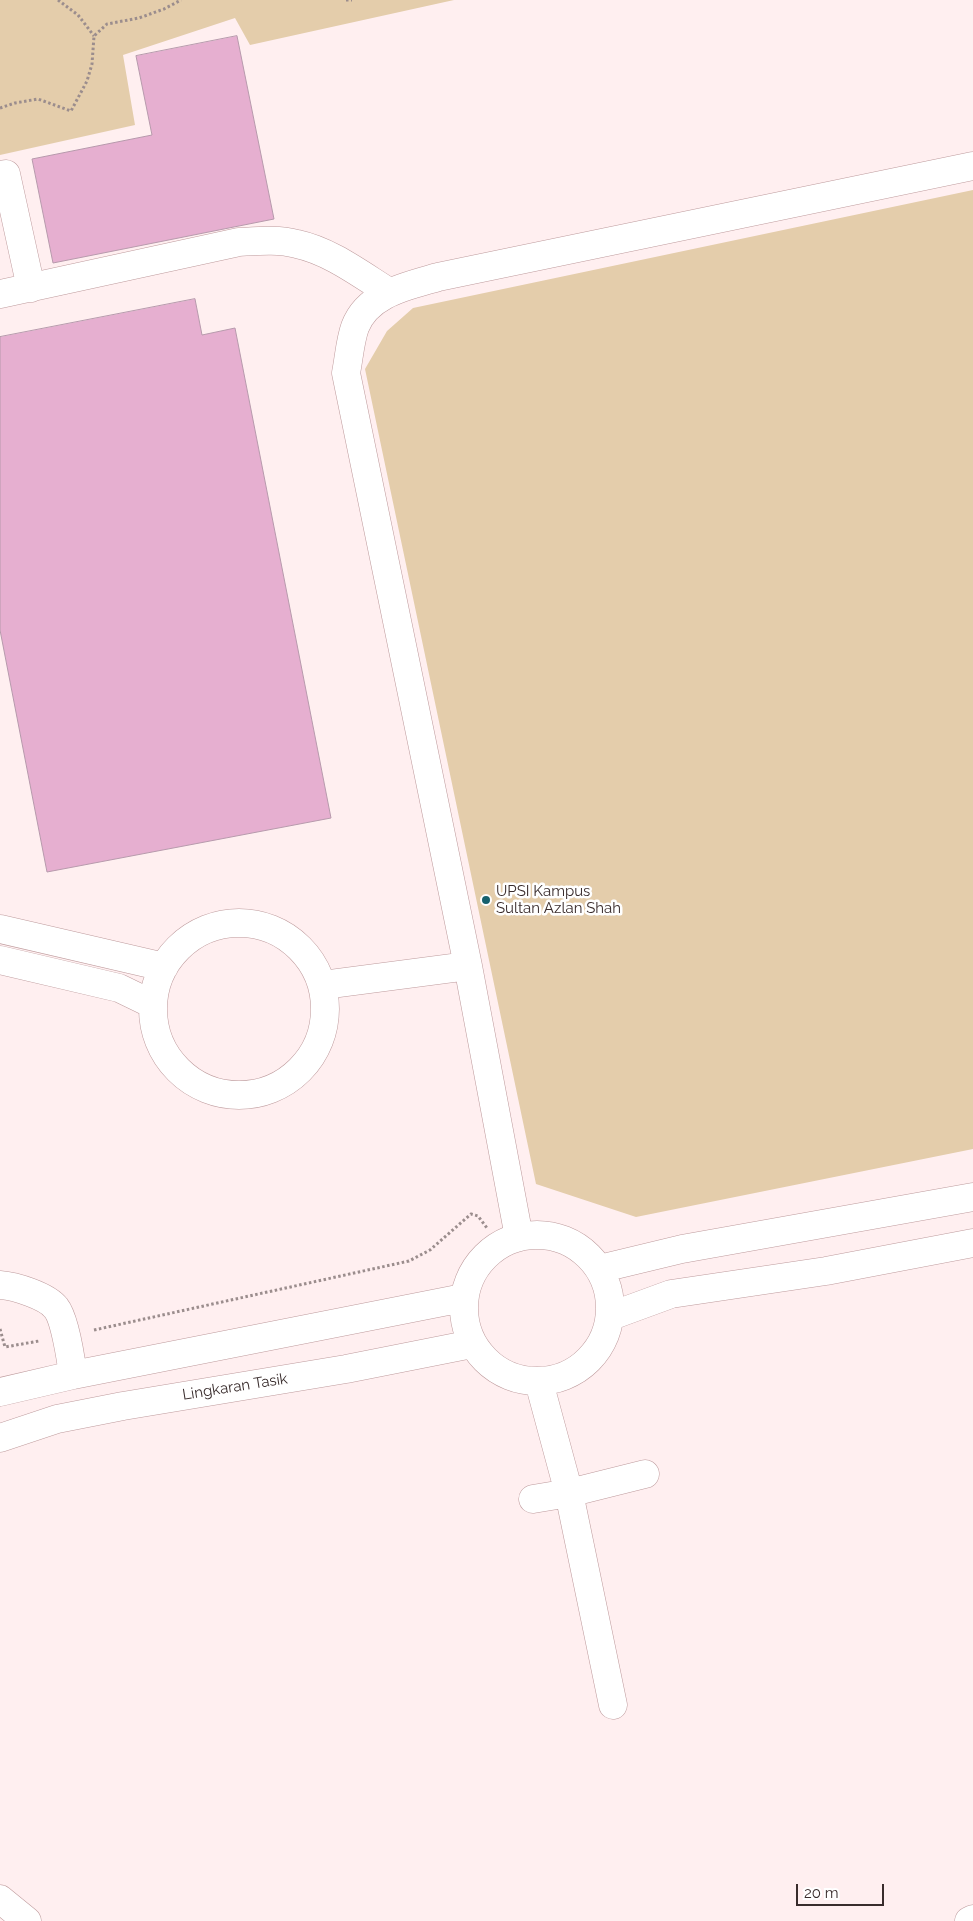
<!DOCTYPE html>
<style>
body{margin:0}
#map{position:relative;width:973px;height:1921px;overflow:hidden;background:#ffeff0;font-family:Raleway,sans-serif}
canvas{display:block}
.scale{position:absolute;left:796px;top:1884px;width:88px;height:22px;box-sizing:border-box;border:2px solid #392c2c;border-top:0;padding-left:6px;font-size:15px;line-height:18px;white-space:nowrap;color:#392c2c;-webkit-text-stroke:4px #fff;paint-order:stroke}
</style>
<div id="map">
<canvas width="973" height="1921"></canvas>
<div class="scale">20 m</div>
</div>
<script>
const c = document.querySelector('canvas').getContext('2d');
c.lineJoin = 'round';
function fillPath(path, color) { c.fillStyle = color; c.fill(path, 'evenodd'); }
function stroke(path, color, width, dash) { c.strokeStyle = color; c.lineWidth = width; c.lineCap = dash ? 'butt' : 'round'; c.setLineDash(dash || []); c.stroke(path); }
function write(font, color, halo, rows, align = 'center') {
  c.font = font + ' Raleway,sans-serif'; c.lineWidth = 5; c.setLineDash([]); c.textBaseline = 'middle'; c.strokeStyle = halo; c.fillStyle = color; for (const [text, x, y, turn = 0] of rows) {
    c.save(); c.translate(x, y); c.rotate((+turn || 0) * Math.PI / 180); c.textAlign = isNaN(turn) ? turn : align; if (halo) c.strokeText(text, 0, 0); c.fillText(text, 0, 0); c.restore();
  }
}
fillPath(new Path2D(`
 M0 0H454L250 45 235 18 123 55 135 125 0 155Z
 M973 190V1149L636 1217 536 1184 365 369 387 331 413 308Z`), '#e4cdab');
const building = new Path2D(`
 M237 36 274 219 53 263 32 159 152 135 136 56Z
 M195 299 202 335 235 328 331 818 47 872 0 630V337Z`);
fillPath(building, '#e6afd0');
stroke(building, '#b79aac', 1);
const minor = new Path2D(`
 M0 175 6 174 31 288
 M0 294 239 242C258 241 278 239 297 244 330 251 360 274 389 292
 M153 1009a86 86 0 1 1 172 0a86 86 0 1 1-172 0Z
 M0 929 164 967
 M0 960 119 988 152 1004
 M323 985 468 966
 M464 1308a73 73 0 1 1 146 0a73 73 0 1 1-146 0Z
 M519 1237 468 966 346 373C349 358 350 341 355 327 368 293 408 286 438 277L973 166
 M599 1269 682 1249 973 1197
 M0 1285C15 1286 47 1296 56 1308 65 1319 71 1360 73 1375
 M611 1316 671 1294 826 1271 973 1243
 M539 1382 569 1493 613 1705
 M0 1392 73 1375 463 1298
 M0 1438 57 1419 123 1406 346 1369 472 1344
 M533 1499 569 1493 645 1474
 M0 1899 27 1921`);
const major = new Path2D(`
 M969 1921 973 1919`);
stroke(minor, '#be9b9d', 29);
stroke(major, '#be9b9d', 29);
stroke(new Path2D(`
 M58 0 78 15 94 36
 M346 0H352
 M0 108 15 103 38 99 71 111 87 81 92 64 94 36 107 24 139 18 164 9 181 0
 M0 1329 5 1347 39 1341
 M94 1330 409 1261 430 1250 471 1214 478 1216 487 1228`), '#9b8d8d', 3, [2.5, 2.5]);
stroke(minor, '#fff', 28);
stroke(major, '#fff', 28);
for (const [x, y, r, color] of [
 [486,900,5,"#15606d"]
]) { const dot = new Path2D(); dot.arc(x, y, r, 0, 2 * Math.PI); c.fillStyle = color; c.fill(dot); stroke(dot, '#fff', 2); }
write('15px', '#392c2c', '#fff', [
 ["UPSI Kampus",496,891],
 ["Sultan Azlan Shah",496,908]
], 'left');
write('15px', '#392c2c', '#fff', [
 ["Lingkaran Tasik",235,1387,-9]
]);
</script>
